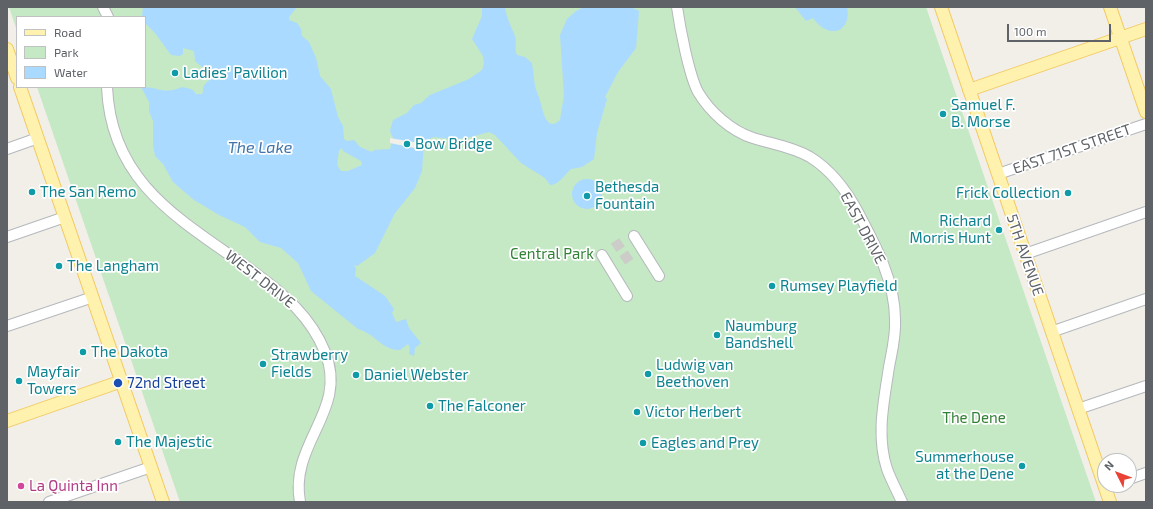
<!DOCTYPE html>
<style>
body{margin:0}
#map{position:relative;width:1153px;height:509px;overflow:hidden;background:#f1efe8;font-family:"Exo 2",sans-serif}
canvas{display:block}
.frame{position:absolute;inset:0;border:8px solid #5f6368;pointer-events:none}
.legend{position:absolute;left:16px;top:16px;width:130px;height:72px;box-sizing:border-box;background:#fff;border:1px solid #bfc1c3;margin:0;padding:5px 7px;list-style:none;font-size:12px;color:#5f6368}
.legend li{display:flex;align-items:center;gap:8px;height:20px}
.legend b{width:20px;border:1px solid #bfc1c3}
.north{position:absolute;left:1097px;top:453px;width:40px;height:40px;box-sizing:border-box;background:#fff;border:1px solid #bfc1c3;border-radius:50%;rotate:312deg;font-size:11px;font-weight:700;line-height:16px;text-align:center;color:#5f6368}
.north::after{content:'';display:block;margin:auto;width:14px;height:18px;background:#ea4335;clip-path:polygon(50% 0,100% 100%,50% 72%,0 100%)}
.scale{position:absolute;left:1007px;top:24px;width:104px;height:18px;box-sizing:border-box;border:2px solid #5f6368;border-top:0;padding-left:5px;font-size:12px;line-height:14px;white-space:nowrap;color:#5f6368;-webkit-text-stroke:3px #fff;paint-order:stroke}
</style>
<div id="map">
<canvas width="1153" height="509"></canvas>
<div class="frame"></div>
<ul class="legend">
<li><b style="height:5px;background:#fff2af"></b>Road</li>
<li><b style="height:11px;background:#c5e8c5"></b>Park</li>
<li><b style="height:11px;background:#aadaff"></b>Water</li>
</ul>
<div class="north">N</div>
<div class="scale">100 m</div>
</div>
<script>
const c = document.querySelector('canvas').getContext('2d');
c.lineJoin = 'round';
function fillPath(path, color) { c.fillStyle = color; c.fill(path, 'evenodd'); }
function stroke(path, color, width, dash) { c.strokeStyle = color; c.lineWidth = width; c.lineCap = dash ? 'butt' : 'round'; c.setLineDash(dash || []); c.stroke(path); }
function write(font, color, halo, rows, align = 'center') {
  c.font = font + ' "Exo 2",sans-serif'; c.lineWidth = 3.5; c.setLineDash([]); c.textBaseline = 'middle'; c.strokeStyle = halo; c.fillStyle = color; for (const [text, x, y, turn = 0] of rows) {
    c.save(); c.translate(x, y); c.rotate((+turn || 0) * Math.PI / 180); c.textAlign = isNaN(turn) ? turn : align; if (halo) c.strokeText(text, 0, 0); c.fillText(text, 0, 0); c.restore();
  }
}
fillPath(new Path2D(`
 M9 7H926L1096 502H180L37 87H145V17H17V31Z`), '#c5e8c5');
fillPath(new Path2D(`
 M143 7H297L289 17V20L297 23 301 29 302 36 309 42 316 58 320 76 331 89 338 117 343 126 344 139 347 141 354 140 360 147 372 152 374 150 390 149 393 138 390 131 393 120 407 113 414 105 421 103 430 95 469 79 482 70 484 64 483 56 472 39 482 16V7H505C506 17 511 26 515 36 517 42 514 48 517 55L525 57 532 63C533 71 534 78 535 86 536 91 539 96 540 101 543 110 546 133 560 120L564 95 560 35 567 19 576 11 584 7H631L639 11 636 48 618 72 605 97 607 99 597 133 594 159 582 167 571 169C564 175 559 185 550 185L545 178 521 163 495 135 489 132 467 138 451 139 434 137 424 141 422 171 415 188 395 213 375 253 357 266 354 265 356 269 355 276 385 296 394 309 392 313 396 322 406 319 409 328 421 343 415 348 414 356 409 354 410 348 408 344 400 350C383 351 374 333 358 329L311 291 298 263 281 248 260 242 245 227 219 215 194 200 173 182 163 164 155 156 153 145V121L149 111V102L141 87C159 87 163 95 182 87L191 89 195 92V94H202C203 92 203 90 203 88 207 78 216 82 207 67H202L195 61 194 51 183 48V54L180 56 171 55 155 33 145 23V17H142ZM342 148 343 151 361 161 362 165 348 171H341L337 165 339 150Z
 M795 7H847C852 33 828 40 813 18L806 21Z
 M572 194a15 15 0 1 1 30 0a15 15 0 1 1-30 0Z`), '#aadaff');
fillPath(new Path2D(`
 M390 138 425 144 424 150 390 143Z`), '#f1efe8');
stroke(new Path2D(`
 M615 241 631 264`), '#ccccc8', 10, [10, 5]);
const minor = new Path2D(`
 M103 7 108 17
 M677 7C680 28 689 75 698 92 710 112 731 131 753 138 772 144 793 147 810 157 831 170 848 193 859 214 876 246 895 282 895 319 896 336 892 351 889 367 884 401 876 435 887 469 891 480 897 491 902 502
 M107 87C111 185 183 221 254 272 284 294 311 317 325 352 349 411 289 442 300 502
 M7 149 38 138
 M998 174 1146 124
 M634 236 659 276
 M7 237 65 217
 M1025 254 1146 212
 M602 255 627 296
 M7 326 93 297
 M1051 332 1146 299
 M1078 409 1146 386
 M1129 479 1146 473
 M49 502 151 467`);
const major = new Path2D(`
 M941 7 1110 502
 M1110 7 1146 112
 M7 49 17 78
 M20 87 163 502
 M969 90 1146 29
 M7 421 122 381`);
stroke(minor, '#b5b8bc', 12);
stroke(major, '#f2c960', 14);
stroke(minor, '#fff', 10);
stroke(major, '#fff2af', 12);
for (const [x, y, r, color] of [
 [175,73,4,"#0f9aa8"],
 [943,114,4,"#0f9aa8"],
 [407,144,4,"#0f9aa8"],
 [32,192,4,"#0f9aa8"],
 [1068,193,4,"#0f9aa8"],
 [587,196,4,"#0f9aa8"],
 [999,230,4,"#0f9aa8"],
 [59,266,4,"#0f9aa8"],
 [772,286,4,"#0f9aa8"],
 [717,335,4,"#0f9aa8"],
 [83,352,4,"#0f9aa8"],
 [263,364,4,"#0f9aa8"],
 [648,374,4,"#0f9aa8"],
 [356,375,4,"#0f9aa8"],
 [19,381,4,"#0f9aa8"],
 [118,383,5,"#1a4fb4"],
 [430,406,4,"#0f9aa8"],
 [637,412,4,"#0f9aa8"],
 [118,442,4,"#0f9aa8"],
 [643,443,4,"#0f9aa8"],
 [1022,466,4,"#0f9aa8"],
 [21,486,4,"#d1479c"]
]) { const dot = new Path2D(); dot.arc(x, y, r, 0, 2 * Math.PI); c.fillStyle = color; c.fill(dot); stroke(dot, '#fff', 1.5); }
write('15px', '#0d838f', '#fff', [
 ["Ladies' Pavilion",183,73],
 ["Samuel F.",951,105],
 ["B. Morse",951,122],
 ["Bow Bridge",415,144],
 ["Bethesda",595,187],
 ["Fountain",595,204],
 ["The San Remo",40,192],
 ["Frick Collection",1060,193,"right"],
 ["Richard",991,221,"right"],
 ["Morris Hunt",991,238,"right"],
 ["The Langham",67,266],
 ["Rumsey Playfield",780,286],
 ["Naumburg",725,326],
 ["Bandshell",725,343],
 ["The Dakota",91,352],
 ["Strawberry",271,355],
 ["Fields",271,372],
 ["Ludwig van",656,365],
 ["Beethoven",656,382],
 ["Mayfair",27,372],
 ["Towers",27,389],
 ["Daniel Webster",364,375],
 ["The Falconer",438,406],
 ["Victor Herbert",645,412],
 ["The Majestic",126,442],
 ["Eagles and Prey",651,443],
 ["Summerhouse",1014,457,"right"],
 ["at the Dene",1014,474,"right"]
], 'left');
write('15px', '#5f6368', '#fff', [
 ["EAST 71ST STREET",1072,149,-19],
 ["EAST DRIVE",863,228,62],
 ["5TH AVENUE",1025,255,71],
 ["WEST DRIVE",260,279,38]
]);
write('15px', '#348238', '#fff', [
 ["Central Park",552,254],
 ["The Dene",974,418]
]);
write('15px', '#164399', '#fff', [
 ["72nd Street",127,383]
], 'left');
write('15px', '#b23c85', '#fff', [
 ["La Quinta Inn",29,486]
], 'left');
write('italic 16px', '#4174aa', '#fff', [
 ["The Lake",260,148]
]);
</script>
